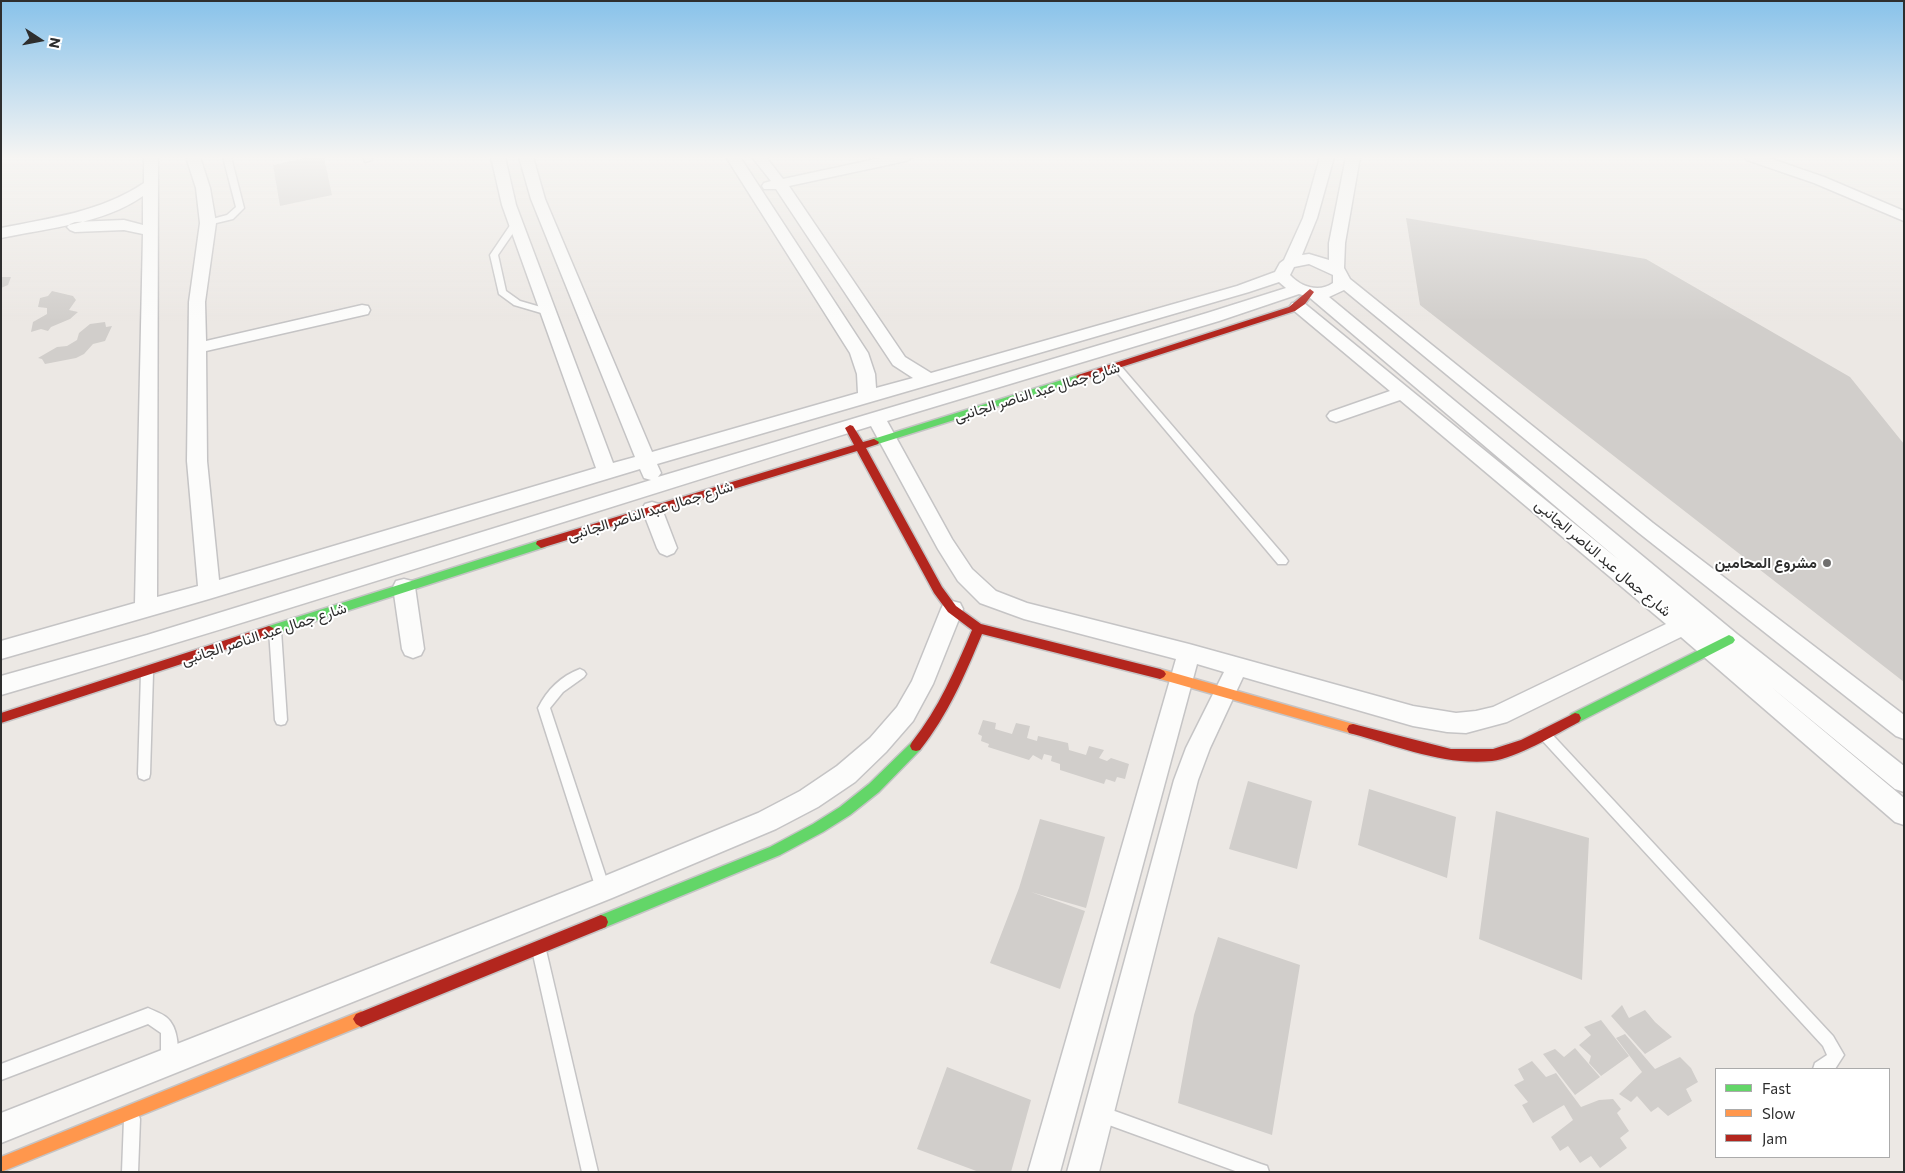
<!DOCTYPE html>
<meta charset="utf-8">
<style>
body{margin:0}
#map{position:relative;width:1905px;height:1173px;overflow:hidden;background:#ece8e4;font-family:Commissioner,sans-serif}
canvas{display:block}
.frame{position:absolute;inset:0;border:2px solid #2e2e2e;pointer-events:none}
.legend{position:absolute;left:1715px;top:1068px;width:175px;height:90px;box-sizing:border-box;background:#fff;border:1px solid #ababab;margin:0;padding:6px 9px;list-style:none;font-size:15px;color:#2e2e2e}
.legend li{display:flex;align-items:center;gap:10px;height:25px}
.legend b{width:25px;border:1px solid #ababab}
.north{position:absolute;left:15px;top:15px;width:50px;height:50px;-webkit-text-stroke:4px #fff;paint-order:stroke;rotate:101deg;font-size:14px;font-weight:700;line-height:20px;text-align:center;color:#2e2e2e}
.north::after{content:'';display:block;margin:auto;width:18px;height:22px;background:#2e2e2e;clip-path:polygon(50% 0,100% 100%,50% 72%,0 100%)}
</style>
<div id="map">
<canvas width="1905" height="1173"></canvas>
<div class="frame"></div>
<ul class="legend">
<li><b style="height:6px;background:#63d668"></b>Fast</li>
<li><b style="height:6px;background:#ff974d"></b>Slow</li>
<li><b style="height:6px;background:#b3261e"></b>Jam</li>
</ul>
<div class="north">N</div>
</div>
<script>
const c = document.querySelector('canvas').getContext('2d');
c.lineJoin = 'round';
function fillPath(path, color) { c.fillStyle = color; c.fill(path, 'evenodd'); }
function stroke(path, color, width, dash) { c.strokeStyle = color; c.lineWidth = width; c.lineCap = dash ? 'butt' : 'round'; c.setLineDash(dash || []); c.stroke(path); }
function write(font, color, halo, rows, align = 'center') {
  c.font = font + ' Commissioner,Vazirmatn,sans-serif'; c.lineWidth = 4; c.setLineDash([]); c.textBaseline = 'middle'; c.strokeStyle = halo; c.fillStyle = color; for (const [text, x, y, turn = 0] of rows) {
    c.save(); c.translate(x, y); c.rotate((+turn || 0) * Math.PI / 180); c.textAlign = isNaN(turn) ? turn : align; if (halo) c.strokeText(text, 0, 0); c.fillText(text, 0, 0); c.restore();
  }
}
fillPath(new Path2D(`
 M310 157H324L332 195 280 206 273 165Z
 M1406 218 1646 259 1850 377 1904 444V682L1420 305Z
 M1 277H11L8 285 1 288Z
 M52 291 73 296 76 300 69 310 78 312 70 319 51 327 48 331 41 329 31 332 33 322 47 314V308L38 307 40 298 48 296Z
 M105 322 106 327 112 326 105 341 93 344 84 354 76 358 45 364 42 359 38 358 57 347 67 346 77 340 79 333 90 324Z
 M983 720 996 723 995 729 1012 734 1016 723 1030 726 1027 738 1037 741 1038 736 1068 743 1069 750 1086 755 1089 746 1104 750 1099 758 1107 761 1111 758 1129 764 1125 779 1117 777 1115 782 1106 779 1104 784 1060 770V764L1051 761 1052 756 1044 754 1042 760 1033 755 1029 760 988 747 989 744 981 741 982 736 978 734Z
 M1248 781 1312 801 1297 869 1229 849Z
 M1369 789 1456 817 1447 878 1358 845Z
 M1496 811 1589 838 1582 980 1479 939Z
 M1040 819 1105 837 1086 908 1031 892 1085 911 1060 989 990 963 1019 888Z
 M1218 937 1300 965 1272 1135 1178 1103 1194 1015Z
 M1622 1005 1629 1018 1645 1010 1655 1022 1672 1037 1645 1054 1611 1016Z
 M1601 1020 1629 1056 1601 1076 1589 1063 1591 1056 1579 1045 1591 1035 1584 1027Z
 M1625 1034 1655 1069 1680 1057 1691 1068 1698 1082 1686 1089 1692 1101 1668 1116 1658 1107 1651 1112 1637 1096 1631 1102 1619 1094 1642 1072 1616 1038Z
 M1575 1048 1600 1077 1575 1095 1543 1054 1555 1049 1564 1057Z
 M1532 1061 1546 1077 1556 1073 1581 1107 1599 1100 1613 1099 1621 1109 1617 1113 1629 1131 1620 1138 1627 1148 1600 1168 1591 1156 1580 1163 1568 1146 1560 1151 1551 1137 1573 1120 1564 1105 1533 1123 1522 1105 1528 1102 1514 1085 1524 1080 1518 1069Z
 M947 1067 1031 1100 1011 1172H979L917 1149Z`), '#d1cecb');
const lane = new Path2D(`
 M223 157H231L244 208 233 219 208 225 204 223 205 221 227 215 236 207Z
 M364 157H372V160L365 162Z
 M513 221 520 223 498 255 506 291 520 301 551 310V314L548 315 514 305 499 294 490 255Z
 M1117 364 1120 365 1286 558 1288 561 1286 564H1278L1114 369V365Z
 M275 625 279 627 281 630 287 720 285 724 281 725 277 724 275 720 269 630 271 627Z
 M147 668 151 670 153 673 150 774 149 778 144 780 139 778 138 774 141 673 143 670Z
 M580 669 584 671 586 674 584 677 563 692 550 708 610 889 608 894 603 896 598 894 596 889 538 708C547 690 561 676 580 669Z
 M1544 729 1548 730 1833 1036 1844 1055 1835 1069H1813L1815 1063 1827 1055 1823 1046 1540 738 1538 734 1540 730Z
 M539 943 544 945 546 950 598 1172H582L532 950 534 945Z
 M148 1008C154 1011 161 1013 166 1017 179 1027 180 1053 175 1067L169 1069 163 1067 161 1061V1033L148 1024 1 1080V1064Z
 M1098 1105 1261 1164 1267 1166 1269 1172H1238L1098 1121 1092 1119 1090 1113 1092 1107Z
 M132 1111 138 1113 140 1119 138 1172H122L124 1119 126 1113Z`);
const street = new Path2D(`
 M144 157H158L157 597 198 586 187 461 189 302 200 223 196 188 186 157H200L210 188 216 223 205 302 206 341 362 305 368 306 370 310 368 314 206 351 207 461 219 580 596 468 502 205 491 157H505L516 205 613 463 635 457 531 199 519 157H533L545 199 652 452 858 393 857 374 850 353 726 157H740L868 353 875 374 876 388 913 378 893 365 776 189H764L762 186 764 183 771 181 752 157H766L783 179 885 157H913L906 161 789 186 905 357 931 373 1237 286 1275 272 1280 263 1284 260 1303 218 1320 157H1334L1317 218 1302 255 1309 254 1329 260V243L1346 157H1360L1345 243 1344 268 1350 279 1653 523 1904 715V739L1896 736 1639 533 1344 290 1329 297 1737 634 1904 766V792L1895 789 1770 686 1904 798V825L1895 822 1681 637 1507 722 1466 733 1447 732 1413 726 1243 677 1210 748 1198 780 1099 1172H1067L1174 780 1186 748 1224 672 1197 664 1060 1172H1028L1176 659 1024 619 980 603 958 581 938 549 871 426C581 515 293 610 1 695V676L147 635 651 480 644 478 640 469 209 599 1 659V641L135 603 143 234 124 230 75 232 70 230 67 227 70 224 75 222 124 220 143 225V196C103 224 48 228 1 238V228C51 218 101 212 144 183ZM1309 264 1333 275V283C1319 293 1301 287 1290 275L1294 267ZM1279 282 1286 288 1207 313 658 477 661 473 657 464 1249 292ZM1299 294 1309 297 1619 560 1304 303H1292L1290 306 1292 309 1390 391 1330 412 1327 416 1330 420 1336 422 1342 420 1400 400 1666 624 1493 707 1476 711 1456 713 1413 706 1189 644 1027 603 996 591 972 569 952 539 887 421 1219 321Z
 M1745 157H1766L1824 177 1904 211V221L1814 183 1747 160Z
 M652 502 659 504 662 509 677 548 674 553 667 556 660 553 657 548 642 509 645 504Z
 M404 579 412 581 415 587 424 649 421 655 413 658 405 655 402 649 393 587 396 581Z
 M952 601 960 603 963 609 933 684 913 721 886 752 855 782 818 807 776 829 612 898 1 1143V1113L595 880 758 813 800 791 837 766 870 738 897 707 912 681 941 609 944 603Z`);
const fast = new Path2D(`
 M1081 374 1084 375V379L878 444 874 445 869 442 870 440Z
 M541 540 546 544 545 547 269 636 265 634 263 631 265 628 269 626Z
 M1729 635 1733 637 1735 640 1733 643 1579 722 1575 723 1571 722 1569 718 1571 714Z
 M916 741 920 742 922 746 920 750 879 792 850 815 823 832 780 855 601 929 596 927 594 922 596 917 770 847 813 824 840 807 869 784 912 742Z`);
const slow = new Path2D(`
 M1160 669 1353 724 1357 725 1359 729 1357 733 1353 734 1160 679 1156 677 1154 674 1156 671Z
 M361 1011 366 1014 369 1019 366 1024 1 1172V1157Z`);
const jam = new Path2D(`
 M1310 289 1314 292 1305 304 1295 311 1084 379 1081 380 1076 377 1078 375 1289 307Z
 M850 425 853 426 863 442 874 439 879 442 878 444 866 448 942 587 956 606 981 624 1160 669 1164 671 1166 674 1164 677 1160 679 982 634C965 675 948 715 920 750L916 751 912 750 910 746 912 742C939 708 955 670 972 630L948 612 934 593 857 451 541 548 536 544 537 541 854 445 845 428Z
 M269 626 273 628 275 631 273 634 1 723V713Z
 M1575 713 1579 714 1581 718 1579 722C1556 734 1517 758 1492 761 1445 766 1397 746 1353 734L1349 733 1347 729 1349 725 1353 724 1451 749H1493L1521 740Z
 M601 915 606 917 608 922 606 927 361 1027 356 1024 353 1019 356 1014Z`);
stroke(lane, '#c5c4c5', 3);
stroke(street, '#c5c4c5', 3);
stroke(fast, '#c5c4c5', 3);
stroke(slow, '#c5c4c5', 3);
stroke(jam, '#c5c4c5', 3);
fillPath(lane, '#fcfcfb');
fillPath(street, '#fcfcfb');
fillPath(fast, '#63d668');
fillPath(slow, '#ff974d');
fillPath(jam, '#b3261e');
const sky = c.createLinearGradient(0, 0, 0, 321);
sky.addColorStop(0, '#88c2ea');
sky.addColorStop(0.49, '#f6f5f3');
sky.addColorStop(1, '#f6f5f300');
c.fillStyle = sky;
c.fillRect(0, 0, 1905, 321);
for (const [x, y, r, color] of [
 [1827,563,5,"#706f6e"]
]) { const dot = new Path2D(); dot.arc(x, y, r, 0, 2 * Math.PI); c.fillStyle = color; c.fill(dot); stroke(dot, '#fff', 2); }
write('15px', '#2e2e2e', '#fff', [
 ["شارع جمال عبد الناصر الجانبى",1037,392,-17],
 ["شارع جمال عبد الناصر الجانبى",650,511,-17],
 ["شارع جمال عبد الناصر الجانبى",1603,558,40],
 ["شارع جمال عبد الناصر الجانبى",264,634,-18]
]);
write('bold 15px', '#2e2e2e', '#fff', [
 ["مشروع المحامين",1817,563]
], 'right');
</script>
